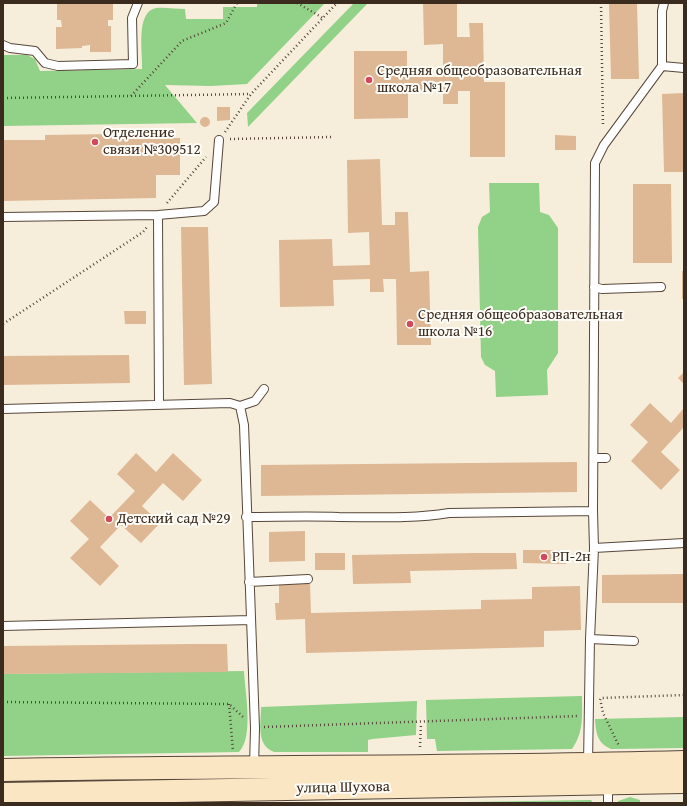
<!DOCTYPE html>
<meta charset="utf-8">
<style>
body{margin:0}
#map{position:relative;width:687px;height:806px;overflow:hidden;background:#f6eedb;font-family:"Gentium Book Plus",serif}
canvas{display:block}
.frame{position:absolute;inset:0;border:4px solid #3b2a1e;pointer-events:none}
</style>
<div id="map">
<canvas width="687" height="806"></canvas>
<div class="frame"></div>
</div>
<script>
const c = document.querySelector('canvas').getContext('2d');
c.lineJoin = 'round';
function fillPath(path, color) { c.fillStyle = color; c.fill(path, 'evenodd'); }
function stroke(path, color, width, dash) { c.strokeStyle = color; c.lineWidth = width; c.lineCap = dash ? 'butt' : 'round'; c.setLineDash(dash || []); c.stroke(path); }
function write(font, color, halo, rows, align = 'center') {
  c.font = font + ' "Gentium Book Plus",serif'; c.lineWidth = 4; c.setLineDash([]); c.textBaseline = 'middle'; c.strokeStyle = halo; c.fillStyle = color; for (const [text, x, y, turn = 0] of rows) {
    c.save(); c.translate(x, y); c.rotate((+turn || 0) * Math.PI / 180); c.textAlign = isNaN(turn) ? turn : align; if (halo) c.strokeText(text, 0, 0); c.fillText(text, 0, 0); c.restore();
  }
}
fillPath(new Path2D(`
 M257 3H325L247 84 211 86 165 85 197 123 3 126V55H27L35 59 40 71 142 69C143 53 135 12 156 8 165 7 176 9 185 9L186 19H223V7H257Z
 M354 3H368L248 127 247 113Z
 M489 183H539L540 212 549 215 558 228V353L547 370 548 395 496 397 495 371 485 365 481 357 478 227 482 217 490 212Z
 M244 671C245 692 254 737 239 752L3 756V674Z
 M582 696C582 716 584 732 572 749L437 751 435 739H427L426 700Z
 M417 701 416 735 372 739 368 740V752H274C256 745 261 724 261 707Z
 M684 717V748L611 749C597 743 596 733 595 719Z
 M630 797 640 800V803H618V801Z
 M591 800 593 803H402Z`), '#91d188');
fillPath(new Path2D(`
 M57 3H113V20H108V26H111V52H90V45L82 46V48L56 49V27H62L61 20H57Z
 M423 3H457V37H470L469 23H483L484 82H505V157H470V91H458V104H443V91H408V118L354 119V51H407V77H443V44L424 45Z
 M609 3H637L639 79H611Z
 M684 93V172H664L662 94Z
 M217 107H230V120L217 121Z
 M200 122a5 5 0 1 1 10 0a5 5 0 1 1-10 0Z
 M112 134V139L180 138V175H156V198L3 201V140H45V135Z
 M555 135 576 136V150H555Z
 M380 159 382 225H395V212H408L410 272 429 271 431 345H397L396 279H383L384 292H370V279L333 280 334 306 280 307 279 240 332 239 333 266 370 265 369 232 348 233 347 160Z
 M633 184H671L672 263H633Z
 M181 227H208L212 384 184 385Z
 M682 271H684V299H682Z
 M124 311H146V324H125Z
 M129 355 130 383 3 385V356Z
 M684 372V384L678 378Z
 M650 403 671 423 684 408V430L683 428 661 452 680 470 661 490 631 461 648 442 630 425Z
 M136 453 156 472 173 453 202 480 183 501 163 483 142 506 160 523 141 543 121 525 100 547 119 566 100 586 70 558 89 539 70 521 90 500 109 518 135 491 117 474Z
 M577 462V492L261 496V465Z
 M305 531V561L269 562V532Z
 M523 550H566V564L523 563Z
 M315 553H345V570H315Z
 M474 553H516L517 569 410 571 411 583 353 584 352 555Z
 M684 574V603H602V575Z
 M310 583 311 613 481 609V600L532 599V587L580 586 581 630 544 631V647L306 653 305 619 276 620 275 603H279V584Z
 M193 644H227L228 672 3 674V646Z`), '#deb794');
const lane = new Path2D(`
 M3 45 10 48 35 51 45 63 58 66 133 64 132 18 138 3
 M662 66 684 68
 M158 215 159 404
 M3 217 158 215 204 211 214 202 219 140
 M594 287 602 289 661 287
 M240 406 255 401 264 389
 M3 409 230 403 240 406 244 425 255 728 254 767
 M594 458H606
 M246 517C277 517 308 516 339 517 376 517 412 519 449 513L593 511
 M594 548 684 543
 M249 582 308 579
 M3 626 251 620
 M590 639 634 641
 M588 764 590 639 594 548 593 511 595 163 604 145 662 66V11L664 3
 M608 784V803`);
const secondary = new Path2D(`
 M3 770C230 766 457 768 684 762
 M3 794 684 782`);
stroke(lane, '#57473a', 10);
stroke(secondary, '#57473a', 24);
stroke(new Path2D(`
 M297 3 323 18
 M601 3 603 127
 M131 96 182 41 226 23 237 3
 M3 98 251 94
 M225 132 251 94 337 3
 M230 139 331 137
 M167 203 206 157
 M3 324 143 232 147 227
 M600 700 601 698 684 695
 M3 702 229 704 243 717
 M601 703 603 713 619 746
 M229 704 233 751
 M264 727 579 716
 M420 747 421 723`), '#57473a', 2.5, [1, 3]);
stroke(lane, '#fff', 8);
stroke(secondary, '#fbe6c4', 22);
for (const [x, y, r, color] of [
 [369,80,4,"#d1495b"],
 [95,142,4,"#d1495b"],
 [410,324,4,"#d1495b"],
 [109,519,4,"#d1495b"],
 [544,557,4,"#d1495b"]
]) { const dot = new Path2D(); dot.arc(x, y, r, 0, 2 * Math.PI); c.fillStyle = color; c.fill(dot); stroke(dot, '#fdfcf7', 1.5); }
write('15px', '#3b2a1e', '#fdfcf7', [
 ["Средняя общеобразовательная",377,71],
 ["школа №17",377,88],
 ["Отделение",103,133],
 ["связи №309512",103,150],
 ["Средняя общеобразовательная",418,315],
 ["школа №16",418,332],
 ["Детский сад №29",117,519],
 ["РП-2н",552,557]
], 'left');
write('15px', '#3b2a1e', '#fdfcf7', [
 ["улица Шухова",343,788,-1]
]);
</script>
